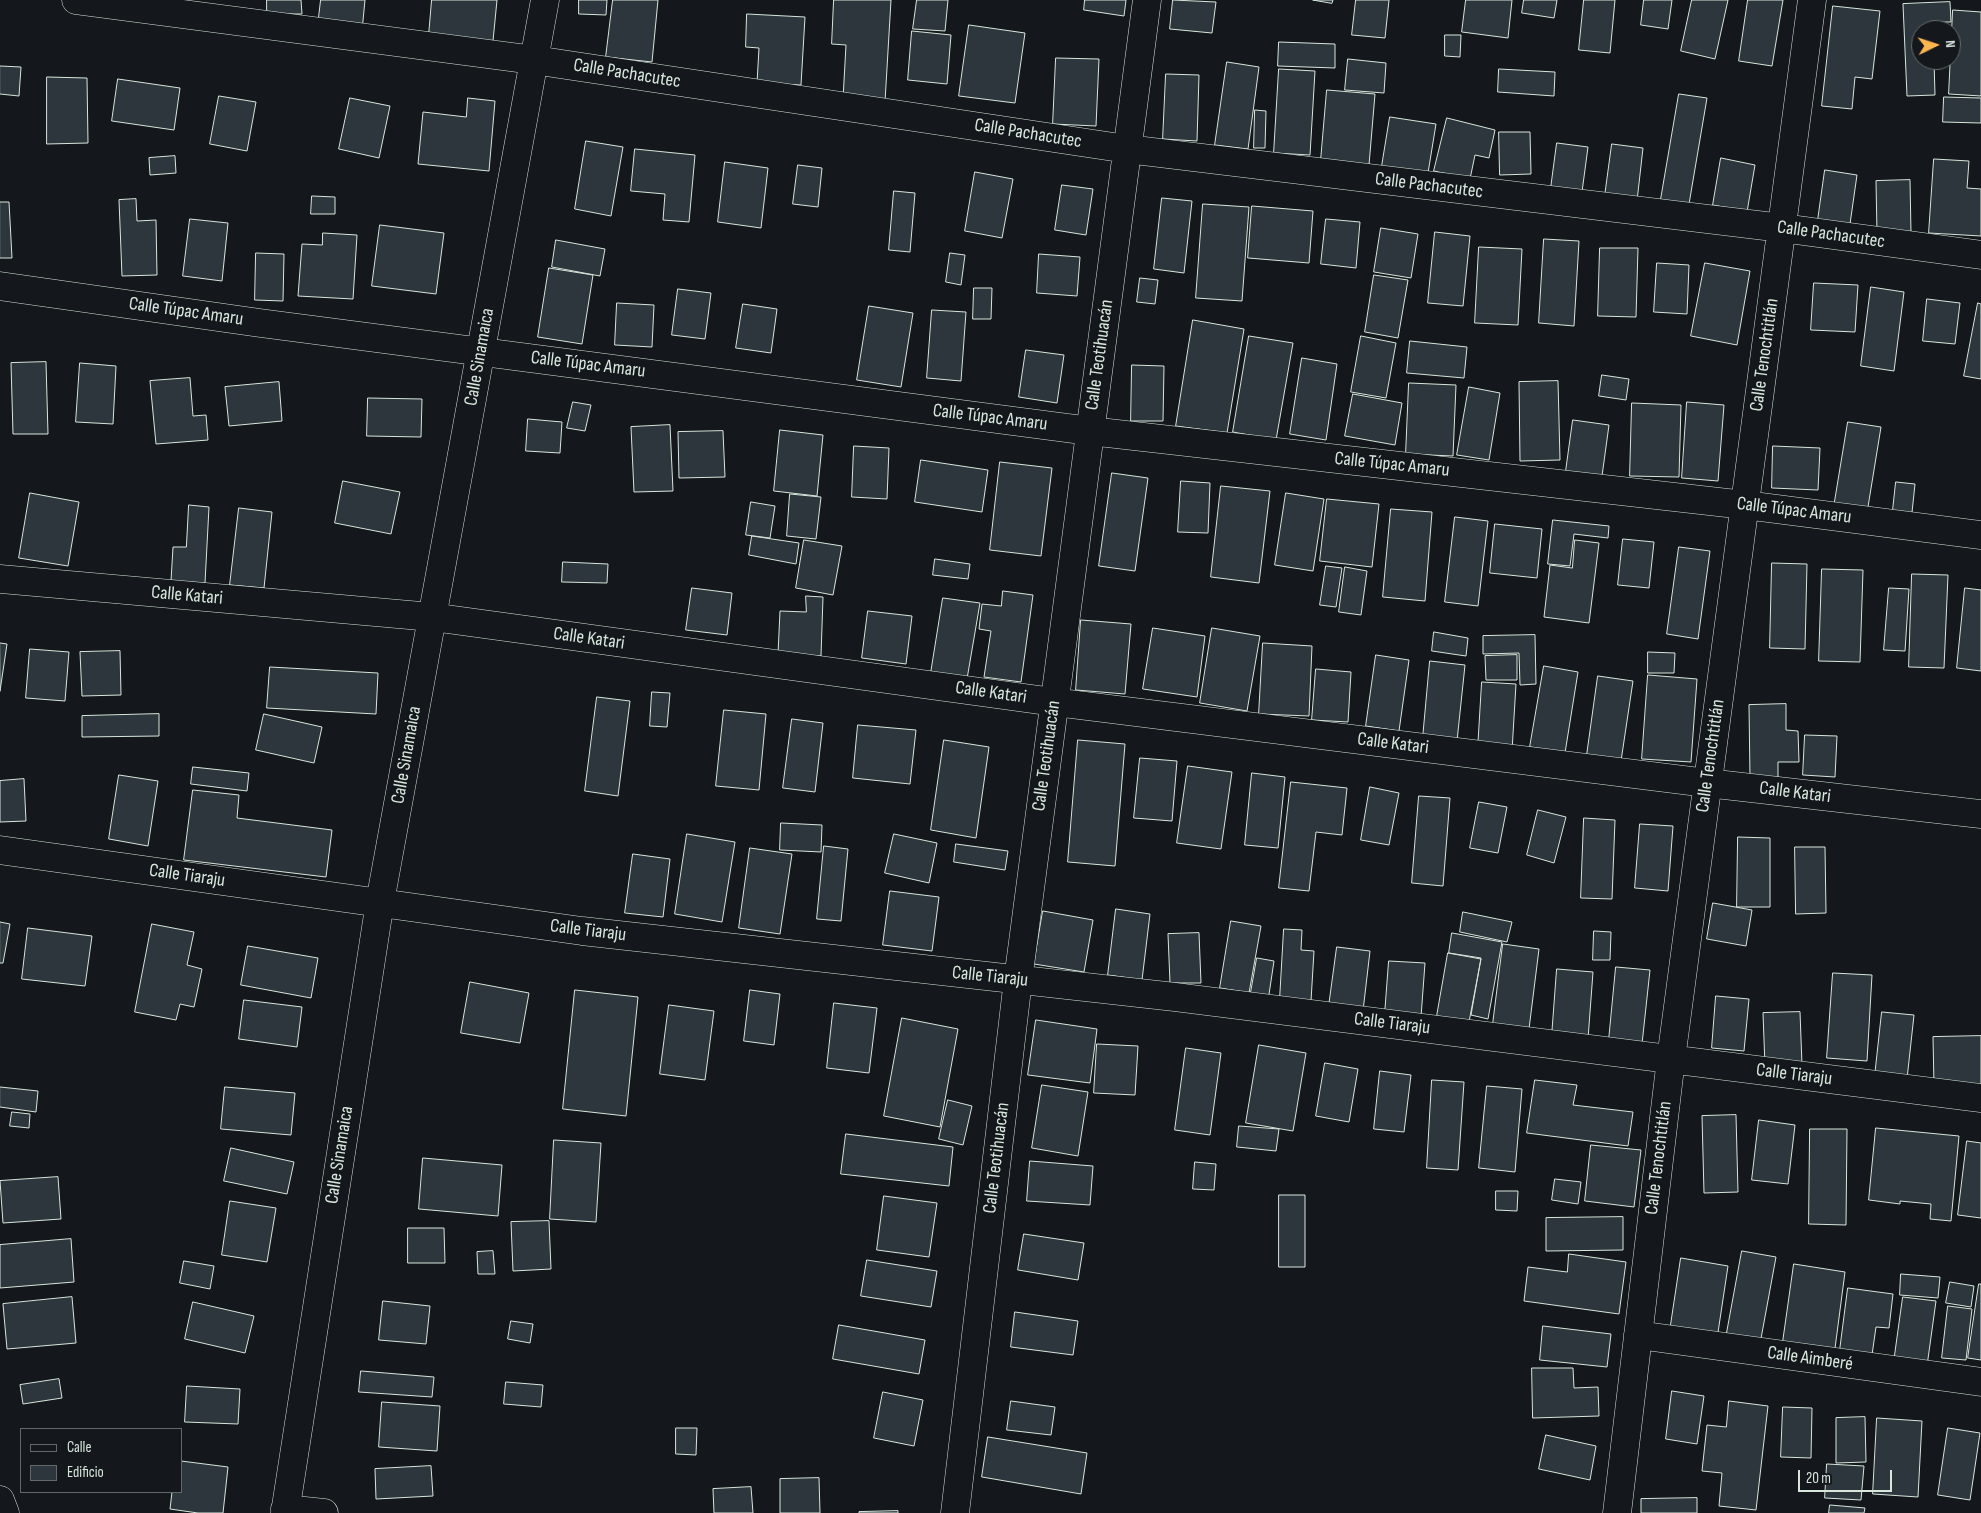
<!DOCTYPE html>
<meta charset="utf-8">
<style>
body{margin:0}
#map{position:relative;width:1981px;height:1513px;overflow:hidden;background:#14181c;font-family:"Sofia Sans Condensed",sans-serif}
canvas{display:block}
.legend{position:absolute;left:20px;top:1428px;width:162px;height:65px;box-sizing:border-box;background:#14181c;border:1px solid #626a69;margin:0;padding:6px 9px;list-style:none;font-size:15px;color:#d8e6dc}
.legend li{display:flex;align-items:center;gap:10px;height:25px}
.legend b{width:25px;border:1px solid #626a69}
.north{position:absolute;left:1911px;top:20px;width:50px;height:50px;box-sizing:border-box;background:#14181c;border:1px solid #626a69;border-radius:50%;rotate:86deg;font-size:14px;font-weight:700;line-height:20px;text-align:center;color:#d8e6dc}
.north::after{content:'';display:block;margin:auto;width:18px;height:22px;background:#ffb74d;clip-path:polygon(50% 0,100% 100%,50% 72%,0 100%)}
.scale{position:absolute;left:1798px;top:1470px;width:94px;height:22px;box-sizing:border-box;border:2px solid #d8e6dc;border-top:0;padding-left:6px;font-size:15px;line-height:18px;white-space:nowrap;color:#d8e6dc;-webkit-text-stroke:4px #14181c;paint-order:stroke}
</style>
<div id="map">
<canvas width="1981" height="1513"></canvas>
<ul class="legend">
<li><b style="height:6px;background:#14181c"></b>Calle</li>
<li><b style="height:14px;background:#2c363c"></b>Edificio</li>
</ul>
<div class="north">N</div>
<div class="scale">20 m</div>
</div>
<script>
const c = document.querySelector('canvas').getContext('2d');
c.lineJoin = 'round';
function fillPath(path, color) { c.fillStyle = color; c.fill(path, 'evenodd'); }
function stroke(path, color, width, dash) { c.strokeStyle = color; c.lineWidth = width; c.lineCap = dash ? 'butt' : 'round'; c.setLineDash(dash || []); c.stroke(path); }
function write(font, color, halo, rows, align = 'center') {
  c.font = font + ' "Sofia Sans Condensed",sans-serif'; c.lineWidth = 4; c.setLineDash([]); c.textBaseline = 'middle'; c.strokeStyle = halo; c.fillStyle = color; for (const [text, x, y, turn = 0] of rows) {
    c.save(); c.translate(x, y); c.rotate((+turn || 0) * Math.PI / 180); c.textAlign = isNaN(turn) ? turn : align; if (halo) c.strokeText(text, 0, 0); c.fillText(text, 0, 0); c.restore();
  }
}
const building = new Path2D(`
 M267 0H301L302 14H267Z
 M321 0H365L362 31 318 25Z
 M432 0H497L493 41 429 35Z
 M579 0H607L606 15 579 14Z
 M613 0H658L652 62 606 57Z
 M834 0H891L885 102 843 99 846 45 832 44Z
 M917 0H948L945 31 913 29Z
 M1085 0H1126L1124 16 1084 10Z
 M1173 0 1216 2 1212 33 1170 29Z
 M1313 0H1333L1332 3Z
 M1356 0H1389L1385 38 1352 35Z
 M1466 0H1512L1508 38 1462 32Z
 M1524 0H1557L1554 18 1522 13Z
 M1584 0H1615L1610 53 1579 50Z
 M1644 0H1672L1668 29 1641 25Z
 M1692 0H1728L1715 59 1681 51Z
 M1748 0H1783L1772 66 1739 61Z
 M1950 2 1951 22H1933V30H1921V60H1934L1935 95 1907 96 1903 4Z
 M1833 6 1880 11 1872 79 1855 77 1852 109 1822 106Z
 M1953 10 1981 12V96L1949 94Z
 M747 14 805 17 801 85 757 83 759 48 746 47Z
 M969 25 1025 33 1015 103 959 96Z
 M912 31 951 35 947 84 908 80Z
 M1445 35H1461L1460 57 1445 56Z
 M1279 42 1335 44V68L1278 66Z
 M1056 58 1099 59 1096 126 1053 124Z
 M1348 59 1386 63 1384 93 1345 90Z
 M1227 62 1259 67 1248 149 1215 145Z
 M0 66 21 67 19 96 0 94Z
 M1279 69 1315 71 1310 155 1274 153Z
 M1499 69 1555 72 1554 96 1498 92Z
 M1166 74 1199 75 1197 141 1163 139Z
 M47 77 87 78 88 143 47 144Z
 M118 79 180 88 174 130 112 121Z
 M1327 90 1375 94 1369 165 1321 160Z
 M1679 94 1707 98 1688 210 1660 205Z
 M219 96 256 102 247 151 210 144Z
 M1944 97 1981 98V123L1943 122Z
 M350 98 390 106 379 158 339 149Z
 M468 98 495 101 489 171 418 164 423 112 466 117Z
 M1255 110 1266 111 1265 148H1254Z
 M1390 117 1436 124 1428 173 1382 166Z
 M1447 118 1495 130 1489 158 1475 155 1470 179 1434 171Z
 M1499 132H1530L1531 174 1500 175Z
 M586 141 623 147 611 216 575 209Z
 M1557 143 1588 147 1582 192 1551 188Z
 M1612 144 1643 148 1637 201 1605 196Z
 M635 149 695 155 689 222 663 220 665 194 631 191Z
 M175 156 176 173 150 175 149 158Z
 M1721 158 1755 165 1747 212 1713 205Z
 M1934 159 1969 161 1967 188 1981 189V236L1929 233Z
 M725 162 768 168 761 228 718 222Z
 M798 165 822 168 818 207 793 204Z
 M1825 170 1857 175 1850 224 1818 220Z
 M975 172 1013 179 1002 238 965 231Z
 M1910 180 1911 233H1877L1876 181Z
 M1062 185 1093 189 1086 235 1055 230Z
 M894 191 915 193 910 252 889 250Z
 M312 196 335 197V214H311Z
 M1162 198 1192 201 1184 273 1154 269Z
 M136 199 137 221 156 220 157 275 122 276 119 200Z
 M0 202H9L12 258H0Z
 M1203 204 1249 207 1242 301 1196 298Z
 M1252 206 1313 211 1309 263 1248 258Z
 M190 219 228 223 222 281 183 276Z
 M1326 219 1360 222 1356 268 1321 264Z
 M380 225 444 233 436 294 372 286Z
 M1381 228 1418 234 1411 278 1374 272Z
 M1435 232 1470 236 1463 306 1428 303Z
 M323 233 357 235 353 299 298 296 302 244 322 245Z
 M1544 239 1579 241 1574 326 1539 323Z
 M556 240 605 249 600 276 552 267Z
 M1479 247 1522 249 1518 325 1475 323Z
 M1600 248H1638L1636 317 1598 316Z
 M256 253 284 254 283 301 255 300Z
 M950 253 965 255 961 285 946 282Z
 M1039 254 1080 257 1077 296 1037 293Z
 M1657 263 1689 265 1687 314 1654 312Z
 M1705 263 1750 271 1737 345 1691 336Z
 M549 268 593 275 582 344 538 337Z
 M1374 275 1408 280 1398 338 1365 332Z
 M1140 278 1158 280 1155 304 1137 302Z
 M1814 283 1858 285 1855 332 1811 330Z
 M1871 287 1904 292 1894 371 1861 366Z
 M974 288H992L991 319H973Z
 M678 289 711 293 705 339 672 335Z
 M1927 299 1960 303 1955 344 1923 341Z
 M617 303 654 305 652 347 615 345Z
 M1978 303 1981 304V379L1964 376Z
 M743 304 777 309 771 353 736 348Z
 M869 306 913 313 901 387 857 380Z
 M932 310 966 312 961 381 927 378Z
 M1193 320 1244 329 1227 433 1176 426Z
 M1249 336 1293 343 1276 440 1233 432Z
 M1361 336 1396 343 1386 398 1351 392Z
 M1410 341 1467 347 1464 378 1407 373Z
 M1026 350 1064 355 1057 403 1019 397Z
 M1302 358 1337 364 1326 440 1290 434Z
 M46 362 48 434H13L11 363Z
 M80 363 116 366 113 424 76 422Z
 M1132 365 1164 366 1163 421H1131Z
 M1602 375 1629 379 1626 400 1599 396Z
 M190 378 193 416 206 415 208 440 156 444 150 381Z
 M1558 381 1560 460 1520 461 1519 382Z
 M279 382 282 421 229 426 225 387Z
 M1409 383 1456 385 1453 456 1406 454Z
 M1469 387 1500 393 1489 460 1457 455Z
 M1353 394 1402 403 1395 445 1345 436Z
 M368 398 422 399 421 437 367 436Z
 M573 402 591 405 585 431 567 428Z
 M1687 402 1724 405 1718 481 1682 478Z
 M1632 403 1681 405 1679 477 1630 476Z
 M528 419 562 422 560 453 526 451Z
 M1573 420 1609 425 1602 476 1566 471Z
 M1848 422 1881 427 1867 513 1834 507Z
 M670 425 673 491 634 492 631 427Z
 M780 430 823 435 817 496 774 491Z
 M723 431 725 477 679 478 678 432Z
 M854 446 889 448 887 499 852 497Z
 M1773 446 1820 448 1818 490 1772 488Z
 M921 460 988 470 982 512 915 502Z
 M1000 462 1052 468 1041 556 990 550Z
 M1112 473 1148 478 1135 571 1099 566Z
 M343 481 400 492 391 534 335 523Z
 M1181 481 1210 483 1208 533 1178 532Z
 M1896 482 1915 484 1911 522 1892 519Z
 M1221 486 1270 491 1259 583 1211 577Z
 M30 493 79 502 68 566 19 558Z
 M1286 493 1324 499 1313 571 1275 565Z
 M790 494 821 497 816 539 787 536Z
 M1327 499 1379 504 1372 567 1320 561Z
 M751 502 775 506 770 538 746 535Z
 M189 505 209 507 205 583 171 581 173 547H186Z
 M239 508 272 512 264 588 230 585Z
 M1391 509 1432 512 1425 601 1383 597Z
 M1455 517 1488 521 1478 606 1445 602Z
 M1553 520 1609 526 1608 538 1574 534 1570 566 1548 564Z
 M1495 524 1542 529 1537 578 1490 573Z
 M752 536 799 543 796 564 749 555Z
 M1623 539 1654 542 1649 588 1618 585Z
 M804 540 842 546 833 595 796 588Z
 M1575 540 1599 543 1589 623 1544 617 1550 565 1572 568Z
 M1679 547 1710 551 1698 639 1667 634Z
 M935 559 970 564 968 579 933 575Z
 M563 562 608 564 607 583 562 582Z
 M1772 563 1807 564 1805 649 1770 648Z
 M1326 566 1342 568 1336 607 1320 605Z
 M1345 567 1367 571 1361 615 1339 612Z
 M1822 569 1863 570 1860 662 1819 661Z
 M1912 574 1948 575 1944 668 1909 667Z
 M692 588 732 593 727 635 686 630Z
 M1889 588 1909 589 1905 651 1884 650Z
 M1965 588 1981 590V671L1957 668Z
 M1003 591 1033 595 1021 682 984 677 991 631 979 629 982 604 1001 606Z
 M806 596 823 597 821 656 778 654 780 611 806 612Z
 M943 598 980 603 967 679 931 673Z
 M868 611 912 616 906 664 862 658Z
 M1081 620 1131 624 1125 694 1076 690Z
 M1153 628 1205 636 1197 697 1143 689Z
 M1212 628 1260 636 1247 711 1200 703Z
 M1434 632 1468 638 1466 656 1432 651Z
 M1535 635 1536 684 1520 685 1519 653 1483 654V636Z
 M0 643 7 644 0 691Z
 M1263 643 1312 646 1309 716 1259 714Z
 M30 649 69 652 65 701 26 698Z
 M120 651 121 695 82 696 80 652Z
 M1648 652 1675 653 1674 673H1648Z
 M1376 655 1409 660 1399 731 1366 726Z
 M1517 655V680H1486L1485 656Z
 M1430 661 1465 665 1457 741 1423 738Z
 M1544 666 1578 672 1565 753 1530 747Z
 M270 667 378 673 376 714 267 708Z
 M1316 669 1351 672 1348 722 1312 720Z
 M1648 675 1697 679 1691 762 1642 759Z
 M1598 676 1633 681 1621 761 1587 755Z
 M1482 682 1516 684 1512 751 1478 749Z
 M652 692 670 693 667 727 650 726Z
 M597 697 630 701 618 796 585 791Z
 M1786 704V730L1798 731 1799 762H1778V777L1750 778 1749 705Z
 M724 710 766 714 759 790 716 786Z
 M159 714V736L82 737V716Z
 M264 714 322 727 314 763 256 750Z
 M792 719 823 723 815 792 783 788Z
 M858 725 916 730 910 784 853 778Z
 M1805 735 1837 736 1835 777 1803 775Z
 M944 740 989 747 976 838 931 830Z
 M1078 740 1125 744 1115 866 1068 862Z
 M1140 758 1177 761 1172 821 1134 818Z
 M1188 766 1232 772 1221 849 1177 843Z
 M193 767 249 773 247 791 191 784Z
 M1252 773 1285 777 1278 848 1245 845Z
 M119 775 158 781 148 846 109 839Z
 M24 779 26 821 0 822V781Z
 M1291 782 1347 788 1342 835 1316 832 1309 891 1279 888Z
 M1370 787 1399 793 1389 845 1361 840Z
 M193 790 239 795 237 818 332 830 326 877 184 860Z
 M1419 796 1450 798 1443 886 1412 883Z
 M1479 802 1507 807 1498 853 1470 848Z
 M1538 810 1566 817 1554 863 1527 855Z
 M1584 818 1615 820 1612 899 1581 898Z
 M781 823 822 825 821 852 780 850Z
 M1640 824 1673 826 1668 891 1635 888Z
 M687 834 735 842 722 922 675 914Z
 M894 834 937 843 929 883 885 873Z
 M1738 837 1770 838V907H1737Z
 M956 844 1008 851 1005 870 954 862Z
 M824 846 848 849 841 921 817 919Z
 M1795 847H1825L1826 913 1796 914Z
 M750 848 792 854 780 934 739 928Z
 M633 854 670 859 663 917 625 913Z
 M890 891 939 897 932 951 883 945Z
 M1713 903 1752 910 1746 946 1707 939Z
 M1116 909 1150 914 1142 980 1108 975Z
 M1043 911 1093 920 1084 972 1034 964Z
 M1463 912 1512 922 1507 942 1460 932Z
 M1231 921 1261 926 1249 993 1220 988Z
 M0 922 10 924 3 963H0Z
 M152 924 194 932 187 965 202 969 194 1007 180 1004 176 1020 135 1012Z
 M28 928 92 936 85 986 22 979Z
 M1284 929 1302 930 1301 950 1314 951 1311 1001 1280 999Z
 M1594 931 1611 932 1610 960H1593Z
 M1199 933 1201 983H1170L1168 934Z
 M1452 933 1502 942 1488 1019 1471 1015 1481 958 1449 953Z
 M1503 944 1539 949 1529 1029 1493 1024Z
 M248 946 318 958 311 998 241 985Z
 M1337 947 1370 951 1363 1011 1329 1006Z
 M1448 953 1481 959 1469 1022 1437 1016Z
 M1257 958 1274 961 1268 1001 1250 998Z
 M1389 961 1425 963 1421 1017 1385 1014Z
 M1616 967 1650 970 1642 1044 1609 1040Z
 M1557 969 1593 972 1588 1039 1552 1036Z
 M1833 973 1872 975 1867 1061 1827 1058Z
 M470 982 529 993 520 1043 461 1033Z
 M575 990 638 997 626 1116 563 1109Z
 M750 990 780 994 774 1045 744 1041Z
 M1716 996 1749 999 1744 1051 1712 1048Z
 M244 1000 302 1007 297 1047 239 1039Z
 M834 1003 877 1008 869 1073 827 1068Z
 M669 1005 714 1011 705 1080 660 1074Z
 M1800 1012 1802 1065 1765 1066 1763 1013Z
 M1882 1012 1914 1015 1907 1079 1875 1076Z
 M902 1018 958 1029 940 1127 884 1116Z
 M1036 1020 1097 1029 1090 1083 1028 1075Z
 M1981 1036V1085L1934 1086 1933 1037Z
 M1097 1044 1138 1046 1135 1095 1094 1093Z
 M1259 1045 1306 1053 1293 1131 1246 1123Z
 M1186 1048 1221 1053 1210 1135 1175 1130Z
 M1325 1063 1358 1069 1349 1122 1316 1116Z
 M1380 1071 1411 1075 1404 1132 1374 1129Z
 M1432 1080 1464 1082 1458 1170 1427 1168Z
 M1535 1080 1577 1085 1573 1105 1633 1112 1628 1146 1527 1133Z
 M1042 1085 1088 1092 1078 1156 1032 1148Z
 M1487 1086 1522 1089 1515 1172 1479 1168Z
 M0 1087 38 1091 36 1112 0 1107Z
 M225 1087 295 1093 291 1135 221 1129Z
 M948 1100 972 1106 963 1145 939 1139Z
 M12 1112 30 1114 29 1128 10 1126Z
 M1736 1115 1738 1192 1704 1193 1702 1116Z
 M1759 1120 1795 1125 1788 1184 1752 1180Z
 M1239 1126 1279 1129 1276 1151 1237 1147Z
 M1876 1128 1959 1136 1951 1221 1930 1219 1931 1204 1900 1201V1204L1869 1200Z
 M1810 1129H1847L1846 1225 1809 1224Z
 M846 1134 953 1147 949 1186 841 1174Z
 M554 1140 601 1143 596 1222 550 1219Z
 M1967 1141 1981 1143V1218L1958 1215Z
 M1591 1145 1641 1150 1634 1207 1585 1201Z
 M231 1148 294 1162 287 1194 224 1181Z
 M423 1158 502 1165 498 1216 419 1209Z
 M1030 1161 1093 1166 1090 1205 1027 1201Z
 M1195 1162 1216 1164 1214 1190 1193 1189Z
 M58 1177 61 1219 3 1223 0 1181Z
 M1555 1179 1581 1182 1578 1204 1552 1200Z
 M1496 1191H1518L1517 1211 1496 1210Z
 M1279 1195H1305V1267H1279Z
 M884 1196 937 1203 929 1257 877 1250Z
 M230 1201 276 1208 267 1262 222 1255Z
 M1623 1217V1250L1546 1251V1218Z
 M549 1221 551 1269 513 1271 511 1222Z
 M408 1228H444L445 1263H408Z
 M1024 1234 1084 1243 1078 1280 1018 1270Z
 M71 1239 74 1282 0 1288V1245Z
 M493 1251 495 1274H478L477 1252Z
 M1742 1251 1776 1257 1760 1344 1726 1338Z
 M1569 1254 1626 1262 1619 1314 1524 1301 1528 1267 1567 1272Z
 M1681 1258 1728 1266 1717 1339 1670 1331Z
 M867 1260 937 1271 931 1307 861 1296Z
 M184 1261 214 1266 210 1289 180 1283Z
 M1794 1264 1845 1272 1834 1356 1782 1349Z
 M1901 1274 1940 1277 1938 1298 1900 1295Z
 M1950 1282 1974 1286 1971 1307 1946 1303Z
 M1979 1284H1981V1360L1968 1358Z
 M1848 1288 1893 1294 1889 1328 1876 1327 1871 1362 1839 1358Z
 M72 1297 76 1343 7 1349 3 1304Z
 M1903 1297 1936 1301 1927 1366 1894 1362Z
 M383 1301 430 1306 426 1344 379 1340Z
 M193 1302 254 1316 245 1353 185 1339Z
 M1948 1306 1972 1309 1966 1360 1942 1358Z
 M1015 1312 1078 1321 1073 1355 1011 1347Z
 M511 1321 533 1324 530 1343 508 1339Z
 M839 1325 925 1340 919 1374 833 1359Z
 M1543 1326 1611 1334 1607 1367 1540 1360Z
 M1532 1368H1573L1574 1388 1598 1387 1599 1416 1533 1418Z
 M361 1371 434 1377 432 1397 359 1392Z
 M59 1379 62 1398 23 1404 20 1385Z
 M506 1382 543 1385 541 1407 504 1404Z
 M187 1386 240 1389 238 1424 185 1422Z
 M1672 1391 1704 1396 1697 1444 1666 1439Z
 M883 1392 923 1400 914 1446 874 1438Z
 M1011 1401 1055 1407 1051 1435 1007 1430Z
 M1729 1401 1768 1406 1756 1510 1719 1506 1722 1473 1702 1471 1707 1425 1726 1427Z
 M382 1402 440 1406 437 1451 379 1447Z
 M1783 1407 1812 1408 1811 1458 1781 1457Z
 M1865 1417 1866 1462 1836 1463V1418Z
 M1877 1418 1922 1421 1918 1497 1873 1494Z
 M676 1428H697L696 1455 676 1454Z
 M1948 1428 1980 1433 1970 1500 1938 1495Z
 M1546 1435 1596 1446 1590 1480 1539 1469Z
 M988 1437 1087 1453 1081 1494 982 1477Z
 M181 1461 228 1467 223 1513H198L170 1509 172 1492H181Z
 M1827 1464 1864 1466 1861 1500 1825 1498Z
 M431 1466 433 1496 376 1499 375 1469Z
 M819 1478 820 1513H780V1479Z
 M751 1487 753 1513H714L713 1489Z
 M1697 1498V1513H1641V1499Z
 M1830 1505 1865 1508 1864 1513H1829Z
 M898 1511V1513H859V1512Z`);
fillPath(building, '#2c363c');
stroke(building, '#d8e6dc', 1);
const minor = new Path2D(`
 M76 0 534 60 1127 149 1782 228 1981 255
 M0 286 260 323 1090 431 1745 505 1981 535
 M0 579 432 617 1054 702 1707 783 1981 814
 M0 850 582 931 1175 997 1981 1098
 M1638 1335 1981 1382
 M0 1500 5 1513
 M285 1509 324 1513
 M285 1513 380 902 545 0
 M955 1513 1018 980 1147 0
 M1617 1513 1671 1059 1812 0`);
stroke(minor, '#d8e6dc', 29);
stroke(minor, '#14181c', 28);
write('19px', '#d8e6dc', '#14181c', [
 ["Calle Pachacutec",627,74,9],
 ["Calle Pachacutec",1028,134,9],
 ["Calle Pachacutec",1429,186,7],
 ["Calle Pachacutec",1831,235,8],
 ["Calle Túpac Amaru",186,312,8],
 ["Calle Teotihuacán",1100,355,-82],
 ["Calle Tenochtitlán",1765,355,-82],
 ["Calle Sinamaica",480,357,-80],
 ["Calle Túpac Amaru",588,365,7],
 ["Calle Túpac Amaru",990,418,7],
 ["Calle Túpac Amaru",1392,465,6],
 ["Calle Túpac Amaru",1794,511,7],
 ["Calle Katari",187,596,5],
 ["Calle Katari",589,639,8],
 ["Calle Katari",991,693,8],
 ["Calle Katari",1393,744,7],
 ["Calle Sinamaica",407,755,-80],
 ["Calle Teotihuacán",1047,756,-82],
 ["Calle Tenochtitlán",1711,756,-82],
 ["Calle Katari",1795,793,7],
 ["Calle Tiaraju",187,876,8],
 ["Calle Tiaraju",588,931,7],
 ["Calle Tiaraju",990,977,6],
 ["Calle Tiaraju",1392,1024,7],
 ["Calle Tiaraju",1794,1075,7],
 ["Calle Sinamaica",340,1155,-81],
 ["Calle Teotihuacán",997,1158,-83],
 ["Calle Tenochtitlán",1659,1158,-83],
 ["Calle Aimberé",1810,1359,8]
]);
</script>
